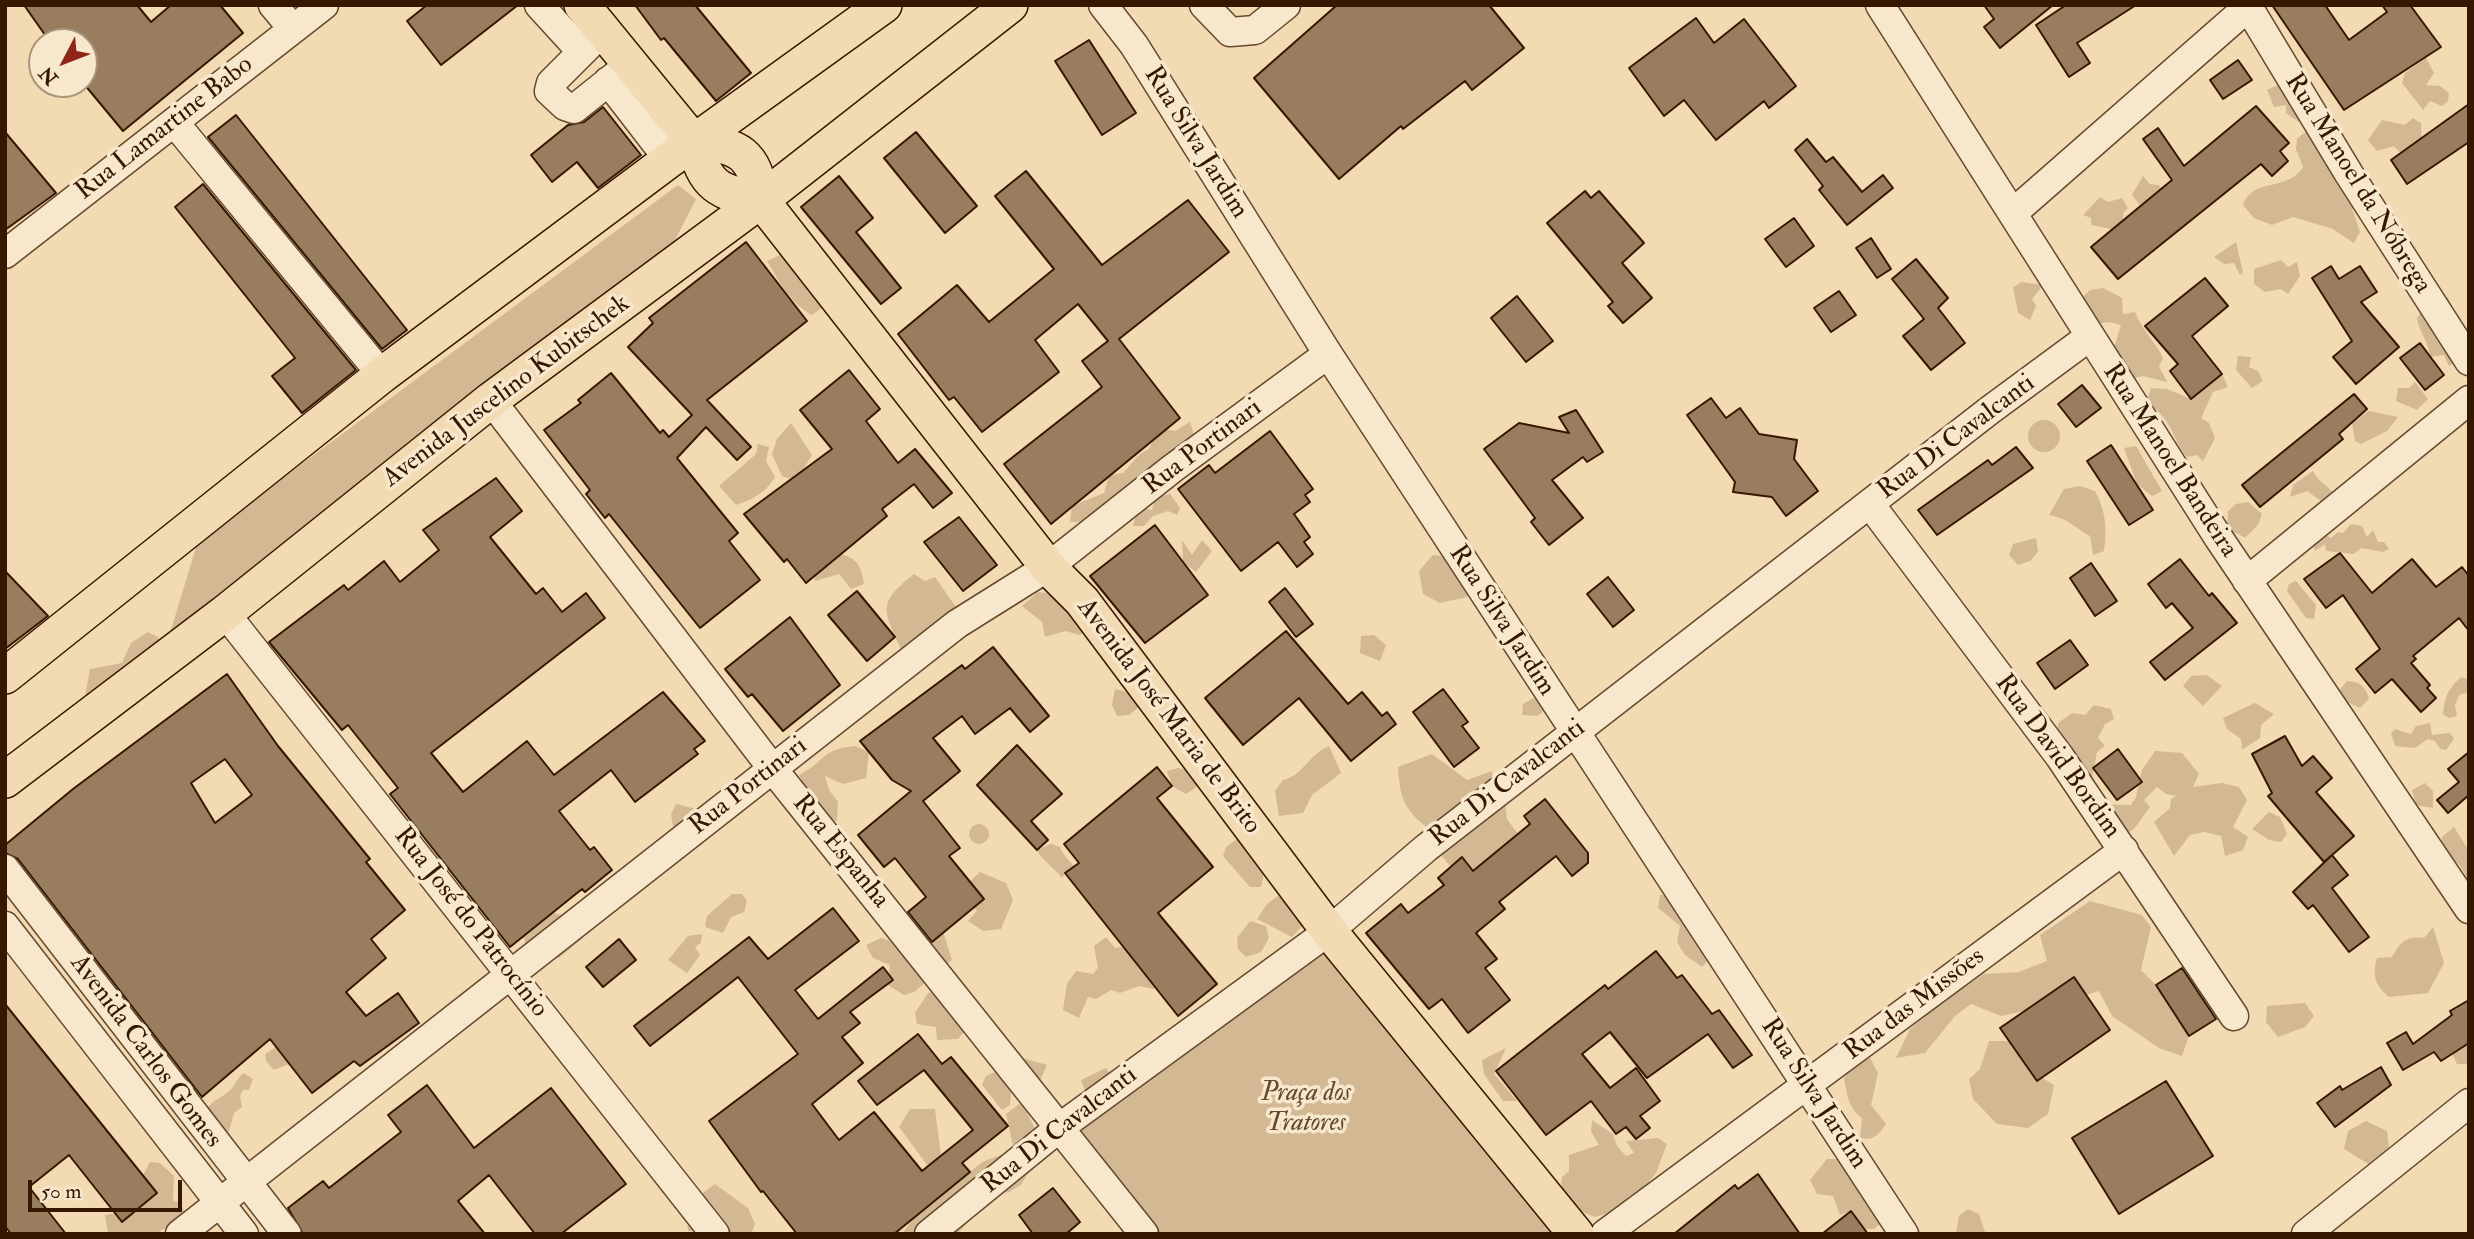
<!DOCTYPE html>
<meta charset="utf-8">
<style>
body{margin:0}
#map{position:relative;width:2474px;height:1239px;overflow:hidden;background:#f2dab2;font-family:"IM FELL Double Pica",serif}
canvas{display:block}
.frame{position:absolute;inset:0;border:7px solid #361802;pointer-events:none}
.north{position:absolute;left:28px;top:28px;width:70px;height:70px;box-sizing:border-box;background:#f7e7cd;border:2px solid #aa947c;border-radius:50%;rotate:228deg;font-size:19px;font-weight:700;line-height:28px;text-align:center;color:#361802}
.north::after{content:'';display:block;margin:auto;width:24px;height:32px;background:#8f2418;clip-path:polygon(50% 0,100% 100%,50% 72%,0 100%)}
.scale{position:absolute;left:28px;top:1180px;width:154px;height:32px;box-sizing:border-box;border:4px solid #361802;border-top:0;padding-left:9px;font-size:21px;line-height:24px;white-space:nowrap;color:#361802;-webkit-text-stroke:5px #f7e7cd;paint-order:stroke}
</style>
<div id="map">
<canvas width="2474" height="1239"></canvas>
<div class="frame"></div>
<div class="north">N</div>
<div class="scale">50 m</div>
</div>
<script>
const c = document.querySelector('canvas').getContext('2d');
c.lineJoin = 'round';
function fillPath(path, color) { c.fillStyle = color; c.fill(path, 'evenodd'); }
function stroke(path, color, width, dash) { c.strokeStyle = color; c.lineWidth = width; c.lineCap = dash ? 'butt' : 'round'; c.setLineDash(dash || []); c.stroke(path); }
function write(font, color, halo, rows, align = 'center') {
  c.font = font + ' "IM FELL Double Pica",serif'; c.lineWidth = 7; c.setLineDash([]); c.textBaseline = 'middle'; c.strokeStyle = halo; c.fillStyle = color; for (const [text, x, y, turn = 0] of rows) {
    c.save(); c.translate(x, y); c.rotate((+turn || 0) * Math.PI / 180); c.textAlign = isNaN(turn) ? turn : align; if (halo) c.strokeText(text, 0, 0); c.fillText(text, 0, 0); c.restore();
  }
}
fillPath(new Path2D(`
 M2426 58 2434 73 2426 85 2440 86 2449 93 2448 101 2442 106 2430 101 2423 110 2402 83 2405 73Z
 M2280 84 2307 120 2299 122 2286 113V105L2274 107 2267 90Z
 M2413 118 2421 123 2422 146 2407 160 2394 146 2377 151 2368 140 2382 120 2405 125Z
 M2319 120 2364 197 2352 209 2360 232 2354 243 2333 229 2293 217 2272 225 2254 218 2243 205C2254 176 2286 193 2303 167L2296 149 2297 139Z
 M2143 176 2150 184 2159 185 2167 199 2145 212 2132 195Z
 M678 185 696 199 666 258 170 633 198 541Z
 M2100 197 2108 202 2122 198 2128 208 2123 213 2124 226 2116 230 2091 225V218L2083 215Z
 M2236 242 2243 272 2240 275 2234 263 2224 264 2214 257Z
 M780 255 828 303 812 315C789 302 780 283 767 261Z
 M2281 260 2288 267 2297 262 2300 276 2288 294 2281 289 2265 292 2254 284V269Z
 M2022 282 2043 285 2032 299 2036 306 2030 320 2018 313 2013 287Z
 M2103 288 2122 298 2123 314 2135 312C2142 330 2155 341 2163 358L2159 366 2167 382 2143 376 2134 378 2111 358 2121 325 2110 322 2095 324 2081 299 2090 290Z
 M2431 297H2448L2457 320 2469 331V353L2449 366 2444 355 2430 357C2429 341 2419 333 2417 318Z
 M2238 356 2251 357 2249 367 2258 371 2263 381 2252 388 2236 370Z
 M2222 374 2228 387 2213 392 2201 418 2209 423 2215 438 2203 461 2197 455 2187 457C2178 447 2176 438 2170 427 2164 416 2155 408 2147 400L2151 388 2167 389 2191 399Z
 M2415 382 2428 399 2417 410 2396 401 2398 388H2409Z
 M2369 411 2398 417 2387 431 2361 444 2355 441 2352 423Z
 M2028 436a16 16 0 1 1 32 0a16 16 0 1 1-32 0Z
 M1190 422 1198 448 1098 522H1070L1072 506 1104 493 1109 475 1123 473 1140 454 1149 449 1155 436 1165 429 1175 431Z
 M791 423 812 455 803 470 791 479 782 476 772 454 777 439Z
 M758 444 769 447 766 461 775 477C765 493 754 499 736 505L719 486 756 454Z
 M2136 446 2162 491 2152 496 2137 484 2124 448Z
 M2313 471C2318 482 2329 486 2336 496L2329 507 2307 491 2290 497 2293 485Z
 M2080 486 2095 491C2106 511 2107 529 2104 551L2093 555 2090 536C2072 526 2069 519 2049 515L2064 489Z
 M1170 494 1180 508 1177 515 1168 511 1153 516 1144 526H1133L1138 507 1152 510 1155 497Z
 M2248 502 2262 514 2258 525 2245 538 2237 533H2227L2228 511 2236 504Z
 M2351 524 2362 526 2367 537 2373 530 2378 542H2384L2389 549 2383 552 2361 548 2354 554 2326 551 2325 544 2315 551 2313 544 2325 535 2331 538 2338 532 2343 533Z
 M2036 538 2038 552 2030 561 2018 565 2009 555 2013 544Z
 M1182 540 1192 555 1202 540 1212 551 1196 572 1183 562Z
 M833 552C854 557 861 561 864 584L851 589 839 574 815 581 814 566Z
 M1433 555 1449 557 1471 582 1467 597 1440 603 1423 594 1419 571Z
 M914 574 925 581 935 577 958 610 917 646 901 649C883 609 877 603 914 574Z
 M2296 581 2316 605 2314 619 2306 618 2287 591 2289 584Z
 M1038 592 1056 594 1089 628 1080 635 1065 631 1045 637 1042 622 1022 606Z
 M148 632 158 637 167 651 101 703 85 696 90 669 122 663 131 643Z
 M1374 635 1386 645 1380 661 1360 653 1361 636Z
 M2207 675 2222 686 2203 706 2183 686 2191 676Z
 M2461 677 2469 680V692L2459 695 2455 705 2457 716 2449 718 2443 714C2445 696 2448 689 2461 677Z
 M2347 681C2360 681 2366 687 2369 699L2360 708 2341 699 2338 692Z
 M1115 689 1131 693 1139 707 1129 715 1117 716 1112 705Z
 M1539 695 1543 712 1537 716 1522 715 1523 704Z
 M2255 703 2274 714 2261 725 2260 738 2242 750 2241 739 2227 729 2223 718Z
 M2094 705 2111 709 2114 719 2105 724 2098 738 2105 746 2097 752 2091 785 2057 738 2058 723 2072 713 2085 715Z
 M2430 723 2432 735 2450 733 2454 739 2446 750 2440 749 2435 741 2428 739 2415 748 2395 746 2391 733 2395 729 2411 734 2416 726Z
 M855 746 869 752 866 778 843 784 825 776 829 790 838 802 837 821H821L812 809 817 799 805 787 799 775C826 761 821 749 855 746Z
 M1329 746 1341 773 1312 795 1303 813 1279 816 1275 791 1283 780C1303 776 1309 754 1329 746Z
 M2155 751 2182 753 2199 774 2193 787 2222 783 2239 787 2247 800 2233 827 2248 837 2243 850 2225 856 2221 836 2205 832 2190 835 2174 856 2154 822 2170 808 2171 799 2176 796 2166 794 2157 787 2144 800 2150 807 2134 829 2117 840 2092 804 2131 805 2136 797 2142 770Z
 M1432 754 1467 780 1492 771 1493 802H1505L1507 819 1518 834 1480 875 1474 870 1449 865 1436 848 1435 834C1407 812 1400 804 1398 767Z
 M1178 768 1188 770 1198 786 1186 794 1172 786 1167 771Z
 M2425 783 2433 791V808L2416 805 2412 790Z
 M676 804 692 808 704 816 682 828 673 826 671 814Z
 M2269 812 2280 817 2287 834 2281 842 2269 840 2252 829Z
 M969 834a10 10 0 1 1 20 0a10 10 0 1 1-20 0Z
 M2454 827 2469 851V883C2462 867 2458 859 2441 855L2442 837Z
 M1241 836 1266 863 1261 887H1250L1223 856 1226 847Z
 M1051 844 1060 847C1063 857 1072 861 1077 871L1065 873 1062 878C1055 868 1041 860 1037 850Z
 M980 872 1006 883 1013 900 1001 929 983 931 968 921 977 911 969 903 967 884Z
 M732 894H742L747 901 744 912 731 917 723 933 705 927 707 916Z
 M1660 895H1699L1720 925 1710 958 1702 967 1685 955 1677 942 1680 926 1658 908Z
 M1278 896 1295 908 1306 922 1292 937 1257 919 1267 904Z
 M2090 901 2142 915 2151 927 2141 970 2156 985 2189 1036 2182 1056 2159 1048 2112 1016 2099 991 2057 1004 2001 1016 1971 1004 1955 1016 1925 1053 1896 1058 1910 1029 1939 1004 1984 974 2019 972 2047 961 2040 935Z
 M551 912C566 916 581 921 583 938L559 958 551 952 527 949 523 935Z
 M1250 921 1266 926 1269 938 1261 952 1246 957 1238 949 1237 938Z
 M940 922 952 960 914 992 904 995 888 985 890 965 873 958 866 945 881 938 898 943 910 930Z
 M2433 927 2444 963 2428 993 2389 997C2375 985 2372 976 2377 958L2392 957C2401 941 2406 936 2424 938Z
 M702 934 701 943 695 947 700 955 687 973 668 960 688 936Z
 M1331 934 1565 1234H1150L1068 1134 1087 1096 1081 1080 1106 1068 1120 1088Z
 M1106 937 1115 948 1133 945 1154 978V989L1139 986 1120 993 1111 990 1096 999 1088 997 1079 1018 1063 1010 1067 984 1076 971 1093 974 1098 968 1094 946Z
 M954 990 966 1030 958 1039 937 1040 936 1027 917 1024 915 1013 928 993Z
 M2305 1003 2314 1016 2305 1027 2278 1037 2266 1022 2267 1006Z
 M1989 1041H2009L2024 1049 2029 1070 2054 1085 2048 1114 2028 1128 1997 1124 1973 1099 1969 1079 1980 1069Z
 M2469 1041V1064H2457L2448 1044Z
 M281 1044 291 1055 289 1064 274 1070 266 1061 265 1054Z
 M1506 1048 1494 1074 1517 1101H1503L1484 1074 1482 1060Z
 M1022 1058 1047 1065 1038 1085 1020 1075Z
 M1870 1058 1878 1073 1871 1105 1886 1124C1878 1135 1874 1141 1860 1138L1862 1118C1848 1108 1847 1094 1844 1078L1857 1059Z
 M995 1072 1012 1077 1010 1105 1002 1110 982 1085 986 1076Z
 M244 1073 253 1079 249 1090H243L240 1096 242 1107 234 1113 227 1138 205 1112C212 1100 218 1100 228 1092 235 1087 236 1078 244 1073Z
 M1022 1102 1035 1129 1028 1173 1021 1185 1009 1192 991 1195 968 1212V1222L959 1232 902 1234 912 1220 982 1162 1014 1150 1006 1114Z
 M910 1109H935L941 1156 928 1166 899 1127Z
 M1592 1120 1613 1134 1617 1146 1626 1156 1634 1153 1626 1141 1658 1138 1667 1144 1656 1173 1644 1188 1628 1197 1619 1210 1595 1217 1566 1205 1561 1189 1562 1177 1569 1171V1155L1599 1145 1591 1131Z
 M2366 1121 2387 1131 2389 1149 2370 1165 2344 1149 2348 1131Z
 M1827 1159H1839L1883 1222 1874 1229H1865L1851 1211 1840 1215 1833 1196 1817 1194 1810 1180Z
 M150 1162 160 1163 174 1176 173 1201 180 1202 184 1211 170 1232 162 1229 159 1234H108L105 1215 138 1209 157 1193 143 1175Z
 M715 1184 748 1208 755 1224 751 1234 688 1231C686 1206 696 1197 715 1184Z
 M1968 1209 1979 1214 1985 1232 1956 1233 1959 1216Z`), '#d2b994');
const building = new Path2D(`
 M24 5H137L151 22 171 5H220L243 33 123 131 84 84V42H50Z
 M427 5H518L441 65 407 21Z
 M635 5H695L751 73 716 101 664 38 661 40Z
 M1337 5H1489L1524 48 1472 90 1465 81 1403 129 1401 126 1339 179 1254 78Z
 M1984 5H2053L2000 48 1984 27 1994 19Z
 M2066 5H2136L2077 43 2090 63 2069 77 2036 25Z
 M2272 5H2325L2349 40 2387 12 2382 5H2410L2441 47 2344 110Z
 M1696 18 1714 43 1744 19 1796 86 1769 108 1764 101 1716 140 1684 100 1664 116 1629 68Z
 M1089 40 1136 113 1102 135 1055 61Z
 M2238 60 2252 80 2223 99 2210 80Z
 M2469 104V142L2407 184 2391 160Z
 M2256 106 2289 143 2280 151 2288 161 2272 176 2261 164 2118 279 2091 247 2172 180 2143 139 2158 128 2184 166Z
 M603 107 641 155 598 188 577 162 552 182 531 155 568 125 584 122Z
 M236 115 407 330 382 349 208 137Z
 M5 132 56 193 5 230Z
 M916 132 977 206 945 233 884 158Z
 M1807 139 1826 162 1833 157 1862 192 1883 175 1893 188 1847 225 1819 190 1823 186 1795 150Z
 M1026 171 1102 265 1188 200 1229 252 1119 339 1180 418 1051 524 1004 464 1102 387 1082 361 1108 341 1078 304 1035 340 1059 372 982 432 954 397 949 400 898 334 957 285 989 322 1054 269 995 196Z
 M839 176 873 218 856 232 901 288 881 304 801 207Z
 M203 184 356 370 302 413 272 376 295 358 175 207Z
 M1585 191 1591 198 1599 191 1644 243 1622 263 1652 298 1623 323 1608 306 1613 302 1547 223Z
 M1794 218 1814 246 1786 267 1765 239Z
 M1871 238 1891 269 1877 278 1856 248Z
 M746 242 807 321 707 400 751 447 737 460 706 427 677 458 738 533 729 541 760 580 700 628 609 514 605 518 586 494 590 490 544 430 581 403 578 400 611 373 660 433 663 430 669 437 692 415 628 347 653 323 649 318Z
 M1916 259 1948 298 1938 308 1965 343 1931 370 1903 336 1924 319 1892 279Z
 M2331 266 2339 279 2360 266 2377 292 2361 302 2399 347 2356 384 2333 357 2352 341 2312 278Z
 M2205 278 2228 306 2192 336 2222 374 2191 399 2170 371 2178 364 2145 326Z
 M1839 291 1856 315 1831 332 1814 308Z
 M1517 296 1553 341 1526 362 1491 318Z
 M2420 343 2444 375 2425 390 2400 358Z
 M849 370 880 409 866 421 898 463 915 449 952 493 933 508 914 484 882 509 887 516 806 583 787 559 784 562 744 514 832 449 800 410Z
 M2082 385 2101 408 2076 427 2058 404Z
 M2354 394 2367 409 2339 434 2343 439 2260 507 2242 485Z
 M1711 398 1726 418 1740 408 1759 434 1797 440 1794 459 1818 491 1786 516 1772 497 1733 492 1735 482 1687 415Z
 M1576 410 1603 452 1587 462 1583 457 1552 480 1583 518 1549 545 1531 522 1535 518 1484 449 1519 423 1569 433 1559 417Z
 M1270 431 1313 489 1305 495 1310 502 1294 514 1310 537 1304 542 1313 554 1297 567 1278 542 1241 571 1178 489 1209 465 1215 473Z
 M2111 445 2153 510 2129 525 2087 461Z
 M2016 447 2033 468 1937 535 1918 510 1988 460 1992 465Z
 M496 478 522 511 490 537 536 594 543 588 562 612 586 593 605 618 431 753 463 792 527 741 554 775 663 692 705 741 694 749 698 754 635 802 611 770 559 811 590 850 594 847 612 870 585 892 582 889 510 947 390 794 398 788 348 725 342 730 269 642 344 585 348 590 384 561 400 582 439 550 423 530Z
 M959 517 997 565 963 591 924 542Z
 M1155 525 1208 595 1145 643 1090 576Z
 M2340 553 2372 593 2412 559 2436 587 2462 567 2469 576V631L2459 618 2413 656 2416 659 2411 663 2430 685 2427 688 2436 698 2421 712 2392 679 2375 693 2356 669 2380 649 2343 595 2326 608 2304 579Z
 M2180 559 2209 596 2212 593 2237 623 2165 680 2150 662 2193 628 2172 603 2166 608 2148 584Z
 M2091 563 2117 601 2095 616 2070 578Z
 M5 571 48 616 5 649Z
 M1608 577 1634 610 1613 627 1587 594Z
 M1285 588 1313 624 1296 637 1269 602Z
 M857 591 895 637 867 661 828 615Z
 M790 617 840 685 783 731 752 694 748 697 725 669Z
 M1286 631 1348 704 1362 692 1382 716 1387 712 1396 724 1351 761 1299 698 1243 745 1205 698Z
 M2070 640 2088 665 2055 689 2037 663Z
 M993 647 1049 716 1030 732 1010 708 975 734 962 716 933 738 960 771 923 801 960 848 949 856 984 899 932 942 908 912 926 897 895 858 884 867 858 835 911 791 892 780 860 741 962 665 965 669Z
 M227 674 278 746 370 859 366 862 405 910 371 939 386 958 346 992 366 1016 398 993 419 1023 360 1066 354 1061 312 1093 270 1039 202 1097 18 859 5 853V845L73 789ZM225 759 252 795 215 823 191 783Z
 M1443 689 1468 722 1462 726 1479 748 1454 767 1413 712Z
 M2285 736 2302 766 2313 756 2332 778 2316 792 2354 836 2324 862 2268 796 2272 793 2252 754Z
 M1017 745 1062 794 1031 821 1048 840 1037 850 977 785Z
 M2118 749 2142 782 2117 800 2093 768Z
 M2469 752V795L2448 813 2437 800 2459 782 2448 769Z
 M1157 767 1172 786 1157 798 1213 867 1158 913 1217 984 1178 1016 1065 873 1079 863 1064 844Z
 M1545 799 1588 853V863L1572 876 1556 856 1499 902 1505 909 1476 933 1497 959 1485 968 1510 1000 1468 1033 1442 999 1429 1009 1366 933 1401 904 1408 913 1444 885 1438 878 1462 857 1473 871 1530 824 1524 816Z
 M2332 855 2348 875 2332 888 2369 937 2349 952 2313 905 2308 909 2293 892Z
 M833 908 859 941 795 990 818 1019 883 967 893 980 850 1012 860 1023 842 1037 863 1063 812 1104 839 1140 874 1112 922 1171 973 1130 924 1070 877 1105 858 1081 918 1034 942 1064 951 1057 1008 1126 962 1163 970 1172 894 1234H797L763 1191 761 1192 709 1121 798 1054 738 977 650 1046 634 1026 749 937 768 959Z
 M619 939 636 960 603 987 586 967Z
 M1656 951 1677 978 1682 975 1712 1014 1719 1010 1752 1055 1733 1068 1708 1034 1647 1078 1610 1032 1582 1054 1610 1088 1636 1068 1660 1101 1640 1116 1650 1128 1636 1139 1626 1127 1616 1134 1591 1101 1546 1135 1496 1071 1605 985 1608 989Z
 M2182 968 2216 1019 2189 1036 2156 985Z
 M2074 977 2110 1030 2037 1081 2000 1028Z
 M2469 1000V1043L2441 1061 2434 1052 2403 1070 2387 1043 2406 1032 2413 1044 2452 1015 2450 1011Z
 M5 1004 157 1193 122 1222 69 1155 29 1187 66 1234H11L5 1226Z
 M2381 1067 2391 1085 2335 1127 2317 1103 2340 1086 2342 1090Z
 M2166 1081 2213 1156 2119 1214 2072 1138Z
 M427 1085 474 1148 551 1088 626 1184 561 1234H535L489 1175 458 1201 485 1234H303L288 1208 323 1181 329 1188 401 1132 388 1115Z
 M1758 1174 1800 1234H1674L1735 1185 1738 1189Z
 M1053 1188 1080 1222 1066 1234H1033L1019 1215Z
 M1851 1211 1868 1234H1822Z`);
fillPath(building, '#987d5e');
stroke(building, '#361802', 2);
const minor = new Path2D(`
 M273 5 293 29
 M539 5 581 51
 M1103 5 1134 45 1328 354 1904 1234
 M1204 5 1230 32 1255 30 1286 5
 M1880 5 2218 537 2469 909
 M2247 5 2349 174 2469 361
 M603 31 551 83 549 91 565 106 574 109 629 65
 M608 81 669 160
 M174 122 382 375
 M2013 213 2248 7
 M5 254 324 5
 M491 400 772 768 1144 1234
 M1870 504 2060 757 2234 1016
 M2247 581 2469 400
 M225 613 715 1234
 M5 869 287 1234
 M5 926 244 1234
 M180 1234 957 624 1048 567 1173 468 1328 354
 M929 1234 1059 1128 1329 931 1426 848 1990 410 2089 337
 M1605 1234 2124 850
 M2306 1234 2469 1103`);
const major = new Path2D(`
 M582 5 694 142C705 186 718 193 761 200
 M694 142C738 144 756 154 761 200
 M761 200 1048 567 1082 601 1329 931 1576 1234
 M5 676 382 375 669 160 884 5
 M5 780 225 613 491 400 761 200 1010 5`);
stroke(minor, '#65482e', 31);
stroke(major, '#361802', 38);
stroke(minor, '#f7e7cd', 28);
stroke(major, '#f2dab2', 35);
write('26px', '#361802', '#f7e7cd', [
 ["Rua Lamartine Babo",165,129,-38],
 ["Rua Silva Jardim",1195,143,58],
 ["Rua Manoel da Nóbrega",2357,184,58],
 ["Avenida Juscelino Kubitschek",507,392,-37],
 ["Rua Di Cavalcanti",1957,438,-37],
 ["Rua Portinari",1203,448,-37],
 ["Rua Manoel Bandeira",2169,461,57],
 ["Rua Silva Jardim",1501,621,57],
 ["Avenida José Maria de Brito",1168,717,53],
 ["Rua David Bordim",2057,757,54],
 ["Rua Di Cavalcanti",1508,784,-38],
 ["Rua Portinari",749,787,-38],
 ["Rua Espanha",840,852,51],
 ["Rua José do Patrocínio",470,923,52],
 ["Rua das Missões",1915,1005,-37],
 ["Avenida Carlos Gomes",145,1052,53],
 ["Rua Silva Jardim",1813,1094,57],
 ["Rua Di Cavalcanti",1060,1131,-38]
]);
write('italic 26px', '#65482e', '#f7e7cd', [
 ["Praça dos",1306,1094],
 ["Tratores",1306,1124]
]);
</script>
